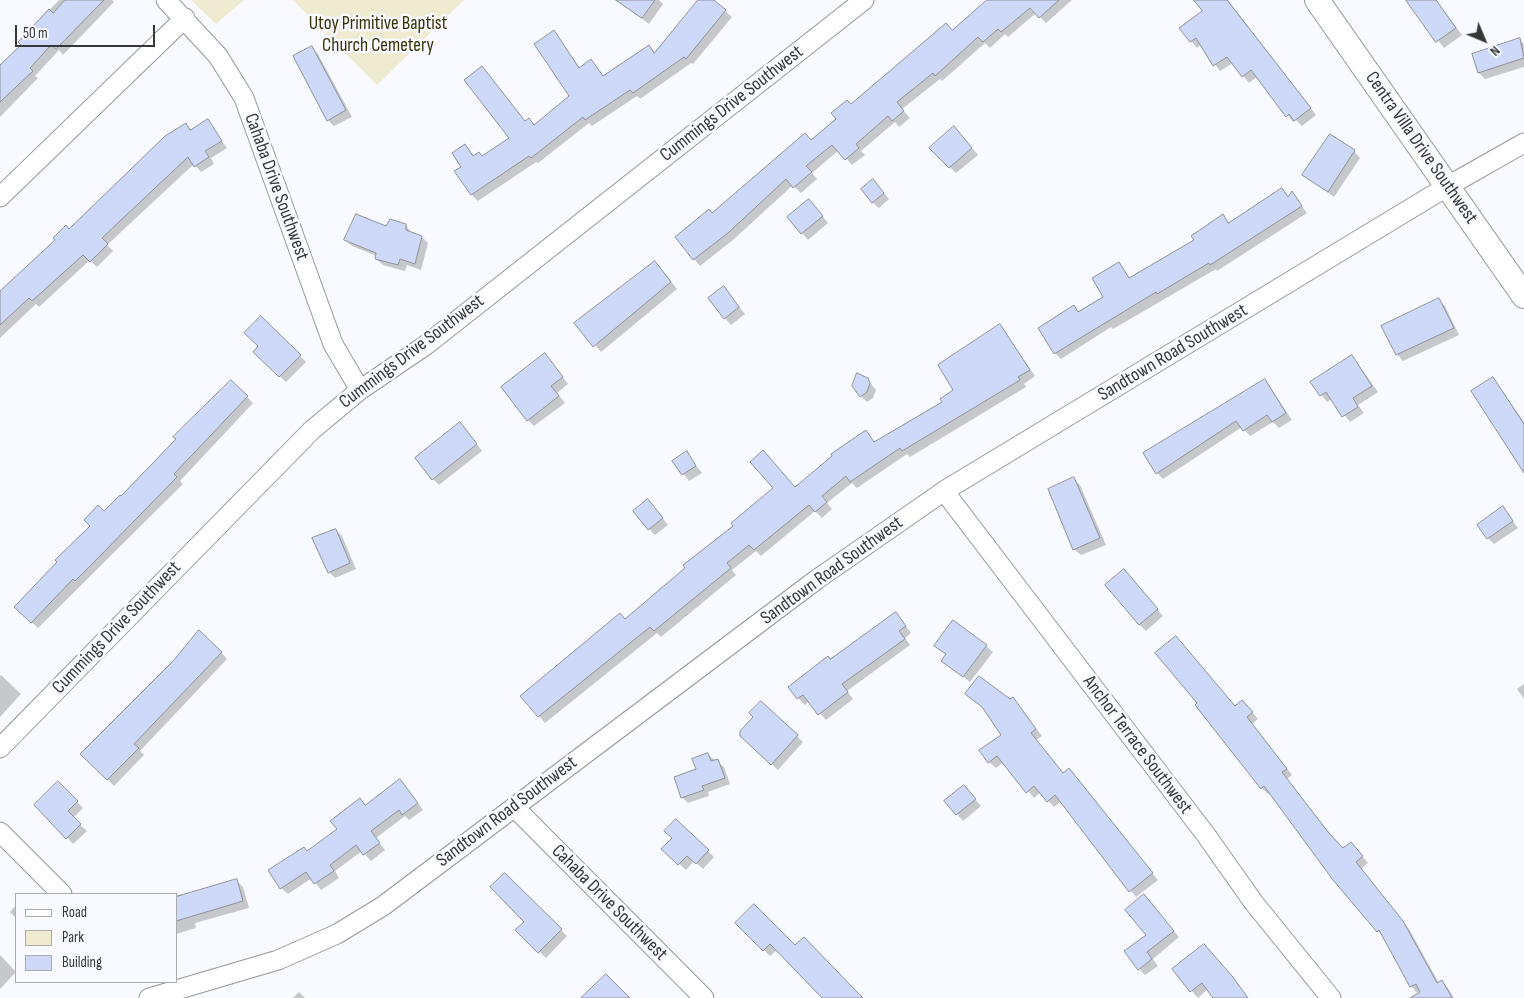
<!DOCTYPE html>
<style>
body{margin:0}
#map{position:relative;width:1524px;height:998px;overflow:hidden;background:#f8faff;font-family:"Sofia Sans Condensed",sans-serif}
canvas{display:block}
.legend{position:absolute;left:15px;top:893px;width:162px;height:90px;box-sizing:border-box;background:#f8faff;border:1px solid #aaacb0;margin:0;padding:6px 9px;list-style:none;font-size:15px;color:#363739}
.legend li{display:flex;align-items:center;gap:10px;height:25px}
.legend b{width:25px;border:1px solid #aaacb0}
.north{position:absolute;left:1459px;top:15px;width:50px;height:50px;-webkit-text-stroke:4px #f8faff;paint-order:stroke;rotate:135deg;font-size:14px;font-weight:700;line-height:20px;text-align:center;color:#363739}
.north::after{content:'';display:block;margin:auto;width:18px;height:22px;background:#363739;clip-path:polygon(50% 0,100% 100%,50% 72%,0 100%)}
.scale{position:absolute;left:15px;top:25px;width:140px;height:22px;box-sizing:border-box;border:2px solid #363739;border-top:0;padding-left:6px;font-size:15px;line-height:18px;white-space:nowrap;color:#363739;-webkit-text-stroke:4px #f8faff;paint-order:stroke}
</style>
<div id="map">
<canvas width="1524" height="998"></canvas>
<ul class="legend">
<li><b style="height:6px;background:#fff"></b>Road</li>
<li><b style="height:14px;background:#efebd1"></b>Park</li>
<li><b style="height:14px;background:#ced9fa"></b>Building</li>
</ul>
<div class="north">N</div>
<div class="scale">50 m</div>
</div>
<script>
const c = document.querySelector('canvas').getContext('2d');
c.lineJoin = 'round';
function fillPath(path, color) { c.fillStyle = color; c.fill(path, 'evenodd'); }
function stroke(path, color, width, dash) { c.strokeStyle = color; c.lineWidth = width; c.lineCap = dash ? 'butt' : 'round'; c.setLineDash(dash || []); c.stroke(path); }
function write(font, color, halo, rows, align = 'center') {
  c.font = font + ' "Sofia Sans Condensed",sans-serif'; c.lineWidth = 5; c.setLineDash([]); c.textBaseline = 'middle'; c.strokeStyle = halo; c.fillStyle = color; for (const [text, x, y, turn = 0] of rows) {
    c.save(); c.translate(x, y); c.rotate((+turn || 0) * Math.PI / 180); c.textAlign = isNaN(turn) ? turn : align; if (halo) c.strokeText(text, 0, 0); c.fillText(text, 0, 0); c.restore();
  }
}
fillPath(new Path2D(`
 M191 0H244L216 24Z
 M293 0H464L377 85Z`), '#efebd1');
fillPath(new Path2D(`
 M59 0H112L114 2 63 55 59 50 35 76 38 78 0 117V68L22 45 19 42Z
 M628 0H659L663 4 649 24 624 5Z
 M699 0H712L732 17 693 64 691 63 640 99 637 96 592 126 589 123 538 163 536 162 478 201 472 195 463 167 465 146 474 156 482 158 511 138 526 122 534 126 571 97 554 32 580 68 591 60 604 77 648 46 656 53Z
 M989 0H1072L1046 23 1036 13 1008 37 1005 34 990 48 985 43 942 81 940 79 902 109 910 118 899 127 895 122 861 151 865 155 852 165 839 150 812 173 817 179 801 193 793 185 734 239 700 266 694 259 676 237 712 214 811 141 851 105 952 31Z
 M1196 0H1228L1316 115 1302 126 1296 120 1293 122 1258 76 1249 83 1233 63 1220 71 1201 45 1197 48 1181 28 1204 11Z
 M1407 0H1436L1462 35 1444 48Z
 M1520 40 1524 44V67L1485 79 1479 73 1473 55Z
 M312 48 318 54 352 117 334 126 328 120Z
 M207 121 227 148 211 158 214 164 201 172 194 164 107 245 113 251 97 267 90 260 39 307 36 304 0 338V292L185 124 192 130Z
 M960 134 978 155 956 173 931 148Z
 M1354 151 1360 158 1334 197 1304 175Z
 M879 187 889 199 879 208 872 202Z
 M1282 189 1289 197 1292 193 1307 213 1217 271 1216 269 1113 329 1111 327 1061 359 1055 353 1074 307 1080 313 1105 298 1119 263 1131 279 1195 240 1222 216 1230 223Z
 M815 207 828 223 808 240 802 233Z
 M406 225 412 234 422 237 428 243 421 270 407 265 405 271 383 265 376 259 377 256 352 246 345 240 387 228Z
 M661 269 677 289 601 352 576 323Z
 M724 288 745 314 731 325 725 318Z
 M1439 300 1445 306 1459 335 1403 361 1397 354Z
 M261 317 306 362 286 382 255 352 260 346Z
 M1000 326 1035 376 1024 384 1026 387 910 457 907 454 857 488 852 483 827 503 832 509 822 518 815 511 761 556 756 551 732 570 736 575 661 637 657 633 545 723 539 716 626 620 866 432 875 443 943 402 955 390Z
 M1352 356 1378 392 1358 405 1364 413 1350 422 1332 399 1327 402 1312 382Z
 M551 361 568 384 557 393 565 403 534 426 528 420Z
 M1493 378 1524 422V469Z
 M867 379 876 390 873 398 867 402 861 396Z
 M1265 380 1292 420 1279 428 1273 422 1250 436 1242 427 1163 479 1157 473Z
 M231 381 253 403 180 481 183 484 38 628 16 607Z
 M466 430 482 451 439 485 433 479Z
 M686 453 702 473 689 481 674 461Z
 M1074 479 1080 485 1106 545 1081 555 1074 549Z
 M654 507 668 525 655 535 649 529Z
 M1503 508 1518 528 1494 544 1488 538Z
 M336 530 342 536 356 569 335 578 329 572Z
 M1130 577 1163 616 1146 631 1139 624Z
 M896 613 911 633 905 638 910 645 847 691 853 699 826 720 809 701 805 705 798 698 790 687Z
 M936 646H986L993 652 970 682 943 661 947 655Z
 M221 652 227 659 140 751 144 755 114 786 82 754Z
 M1 675 21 694 0 717V676Z
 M1524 684V699L1517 689Z
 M967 694 1010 701 1013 698 1042 736 1036 740 1064 774 1075 776 1158 880 1136 897 1061 801 1054 807 1041 792 1034 798 1004 762 996 768 989 762 1003 735 986 710Z
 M1235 707 1249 708 1258 719 1252 724 1292 775 1287 779 1335 840 1343 850H1357L1368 863 1361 869 1409 929 1439 983 1442 982 1448 988 1454 998H1425L1421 990 1417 993 1411 986 1385 939 1270 793 1268 794 1262 788Z
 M797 736 803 742 778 770 748 743Z
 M708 755 724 767 730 784 708 792 709 796 688 803 682 797Z
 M58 783 83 808 73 818 87 831 73 844 36 805Z
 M406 787 423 810 409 820 405 816 376 838 385 850 371 861 362 851 335 871 339 878 321 890 312 878 288 894 281 888 308 852 338 829 360 800 366 806Z
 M970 793 981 806 963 821 946 801Z
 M676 821 714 857 703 869 694 861 686 870 663 849 673 838Z
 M505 875 567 936 546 958 517 930 525 922Z
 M237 881 243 887 249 908 195 923 196 928 176 934V896L181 894 183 896Z
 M1144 896 1179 937 1153 959 1158 966 1145 975 1139 969 1148 935Z
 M16 905V918L10 912Z
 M737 923 795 947 862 998H822L777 950 770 956Z
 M1210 952 1238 984 1248 998H1215L1208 989 1198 998 1174 970Z
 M0 955 16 972 0 989Z
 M299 992 305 998H293Z`), '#0003');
const building = new Path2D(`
 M65 0H104L56 49 51 45 30 68 33 71 0 102V65L21 45 18 42 49 9 53 13Z
 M616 0H655L642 18Z
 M698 0H714L726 10 686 59 684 57 633 93 630 90 585 120 583 117 531 158 529 156 471 195 454 171 461 167 452 153 465 144 473 156 479 152 482 156 509 138 464 80 482 66 525 121 529 118 534 125 569 96 534 44 554 30 579 68 591 59 603 76 649 45 654 53Z
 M987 0H1059L1039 18 1030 8 1001 32 998 29 983 42 978 37 935 76 933 73 897 102 904 111 892 121 888 116 856 144 859 148 845 160 832 145 806 166 812 172 793 188 786 179 728 233 693 260 675 237 709 209 712 213 805 133 811 140 836 119 831 113 847 100 851 104 946 23 952 30Z
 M1194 0H1227L1311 108 1294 121 1289 114 1286 117 1251 70 1242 77 1227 57 1213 66 1196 38 1190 42 1179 28 1202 11Z
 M1406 0H1436L1456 28 1436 42Z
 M1520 38 1524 58 1478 73 1472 54Z
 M312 46 346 110 327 121 293 56Z
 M208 119 222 141 205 151 209 157 194 167 188 157 102 238 108 244 90 262 83 255 32 301 29 298 0 325V291L55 240 53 238 66 225 69 229 165 136 186 123 190 130Z
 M954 126 972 148 949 168 929 148Z
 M1330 134 1355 150 1328 192 1302 175Z
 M873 179 884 193 872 203 861 189Z
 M1282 188 1288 197 1292 191 1302 206 1210 265 1209 263 1157 294 1156 292 1054 354 1038 328 1074 305 1078 312 1103 297 1092 278 1119 262 1129 278 1194 240 1191 236 1223 214 1228 223Z
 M809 199 823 216 801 234 787 217Z
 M356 214 386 226 390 219 406 224V230L422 236 415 264 400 259 398 265 375 259 376 253 344 240Z
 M655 261 671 282 593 347 574 323Z
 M724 286 739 307 724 319 708 298Z
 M1439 298 1454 328 1396 355 1381 326Z
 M261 316 301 355 279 377 253 352 258 346 244 333Z
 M1000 324 1030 370 1018 377 1020 380 902 451 900 448 850 482 846 476 822 496 827 502 815 512 809 505 754 550 749 545 727 563 731 568 654 631 650 627 538 717 520 696 620 613 625 619 685 568 683 565 733 526 731 523 773 488 750 462 763 450 795 487 832 456 831 454 866 430 874 442 942 402 940 399 953 390 938 365Z
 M545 353 563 377 551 386 559 396 527 421 501 387Z
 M1352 355 1372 386 1353 398 1358 407 1342 417 1326 392 1320 396 1310 382Z
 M857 373 868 378 870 383 867 392 860 397 852 386Z
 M1493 377 1524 424V473L1471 391Z
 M1265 379 1286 413 1272 422 1267 415 1243 431 1236 421 1156 474 1143 453Z
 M231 380 248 396 174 474 177 477 98 558 75 581 73 579 31 623 14 607 57 562 55 560 90 526 84 520 98 505 104 511 120 495 121 496 176 439 173 437Z
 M460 422 477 444 432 480 415 458Z
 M687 451 696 466 682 475 672 461Z
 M1074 477 1100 538 1073 550 1048 489Z
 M648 499 663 518 648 530 633 511Z
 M1503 506 1513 521 1487 539 1477 525Z
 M336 529 350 563 328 573 312 538Z
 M1124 569 1158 609 1139 625 1105 585Z
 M896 612 906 626 899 631 905 639 842 684 848 692 818 715 803 695 797 699 788 687 828 656 830 659Z
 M953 620 987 645 963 677 941 661 946 654 934 646Z
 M199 630 222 652 134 744 139 748 107 780 80 754 174 660Z
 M1176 636 1235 706 1242 700 1253 712 1247 717 1287 769 1282 772 1328 832 1343 848 1351 842 1363 856 1356 862 1403 921 1437 983 1442 980 1452 998H1410L1420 992 1416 984 1410 987 1379 930 1377 932 1333 880 1264 786 1261 789 1195 705 1197 703 1155 653Z
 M979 676 1010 699 1013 697 1036 729 1031 733 1063 773 1069 768 1153 873 1129 892 1055 795 1047 802 1034 786 1026 793 997 756 988 763 979 750 1001 735 982 707 965 694Z
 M761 701 798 735 771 765 740 736V731L753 717 749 713Z
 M708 753 711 761 718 759 725 778 702 786 704 790 681 798 674 777 696 769 692 759Z
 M400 779 418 803 402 815 399 810 371 831 380 843 363 855 356 845 330 865 334 871 314 884 306 872 280 889 268 870 304 847 307 851 337 829 330 821 360 798 365 805Z
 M58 781 78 801 68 811 81 824 66 839 34 805Z
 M964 785 976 799 956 815 944 801Z
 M676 819 709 850 696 864 687 856 678 865 661 849 672 838 664 831Z
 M505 873 562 929 538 953 515 930 524 922 490 887Z
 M237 879 243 901 176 921V897Z
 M1144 894 1174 931 1147 952 1152 959 1138 970 1124 951 1146 935 1125 910Z
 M754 904 795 945 804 937 863 998H822L770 944 763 951 735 923Z
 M1204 944 1232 976 1248 998H1213L1202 983 1190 992 1172 969Z
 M606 974 630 998H581Z`);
fillPath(building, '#ced9fa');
stroke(building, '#8f9196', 1);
const minor = new Path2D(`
 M166 0 218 56 244 98 333 344 360 390
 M0 197 185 18
 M944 491 1206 835 1254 903 1331 998
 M0 748 312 430 360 390 426 345 864 0
 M514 807 704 998
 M0 832 62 894
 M149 998 278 960 337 934 383 906 816 580 944 491 1448 186 1524 143`);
const tertiary = new Path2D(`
 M1317 0 1524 296`);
stroke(minor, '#95979b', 21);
stroke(tertiary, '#95979b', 26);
stroke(minor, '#fff', 19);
stroke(tertiary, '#fff', 24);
write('19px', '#383103', '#f8faff', [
 ["Utoy Primitive Baptist",378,24],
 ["Church Cemetery",378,46]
]);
write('19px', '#363739', '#f8faff', [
 ["Cummings Drive Southwest",732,104,-38],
 ["Centra Villa Drive Southwest",1421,148,55],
 ["Cahaba Drive Southwest",276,187,70],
 ["Cummings Drive Southwest",412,352,-37],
 ["Sandtown Road Southwest",1173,353,-31],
 ["Sandtown Road Southwest",832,571,-36],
 ["Cummings Drive Southwest",117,628,-46],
 ["Anchor Terrace Southwest",1137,745,53],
 ["Sandtown Road Southwest",507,812,-37],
 ["Cahaba Drive Southwest",609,903,45]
]);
</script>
